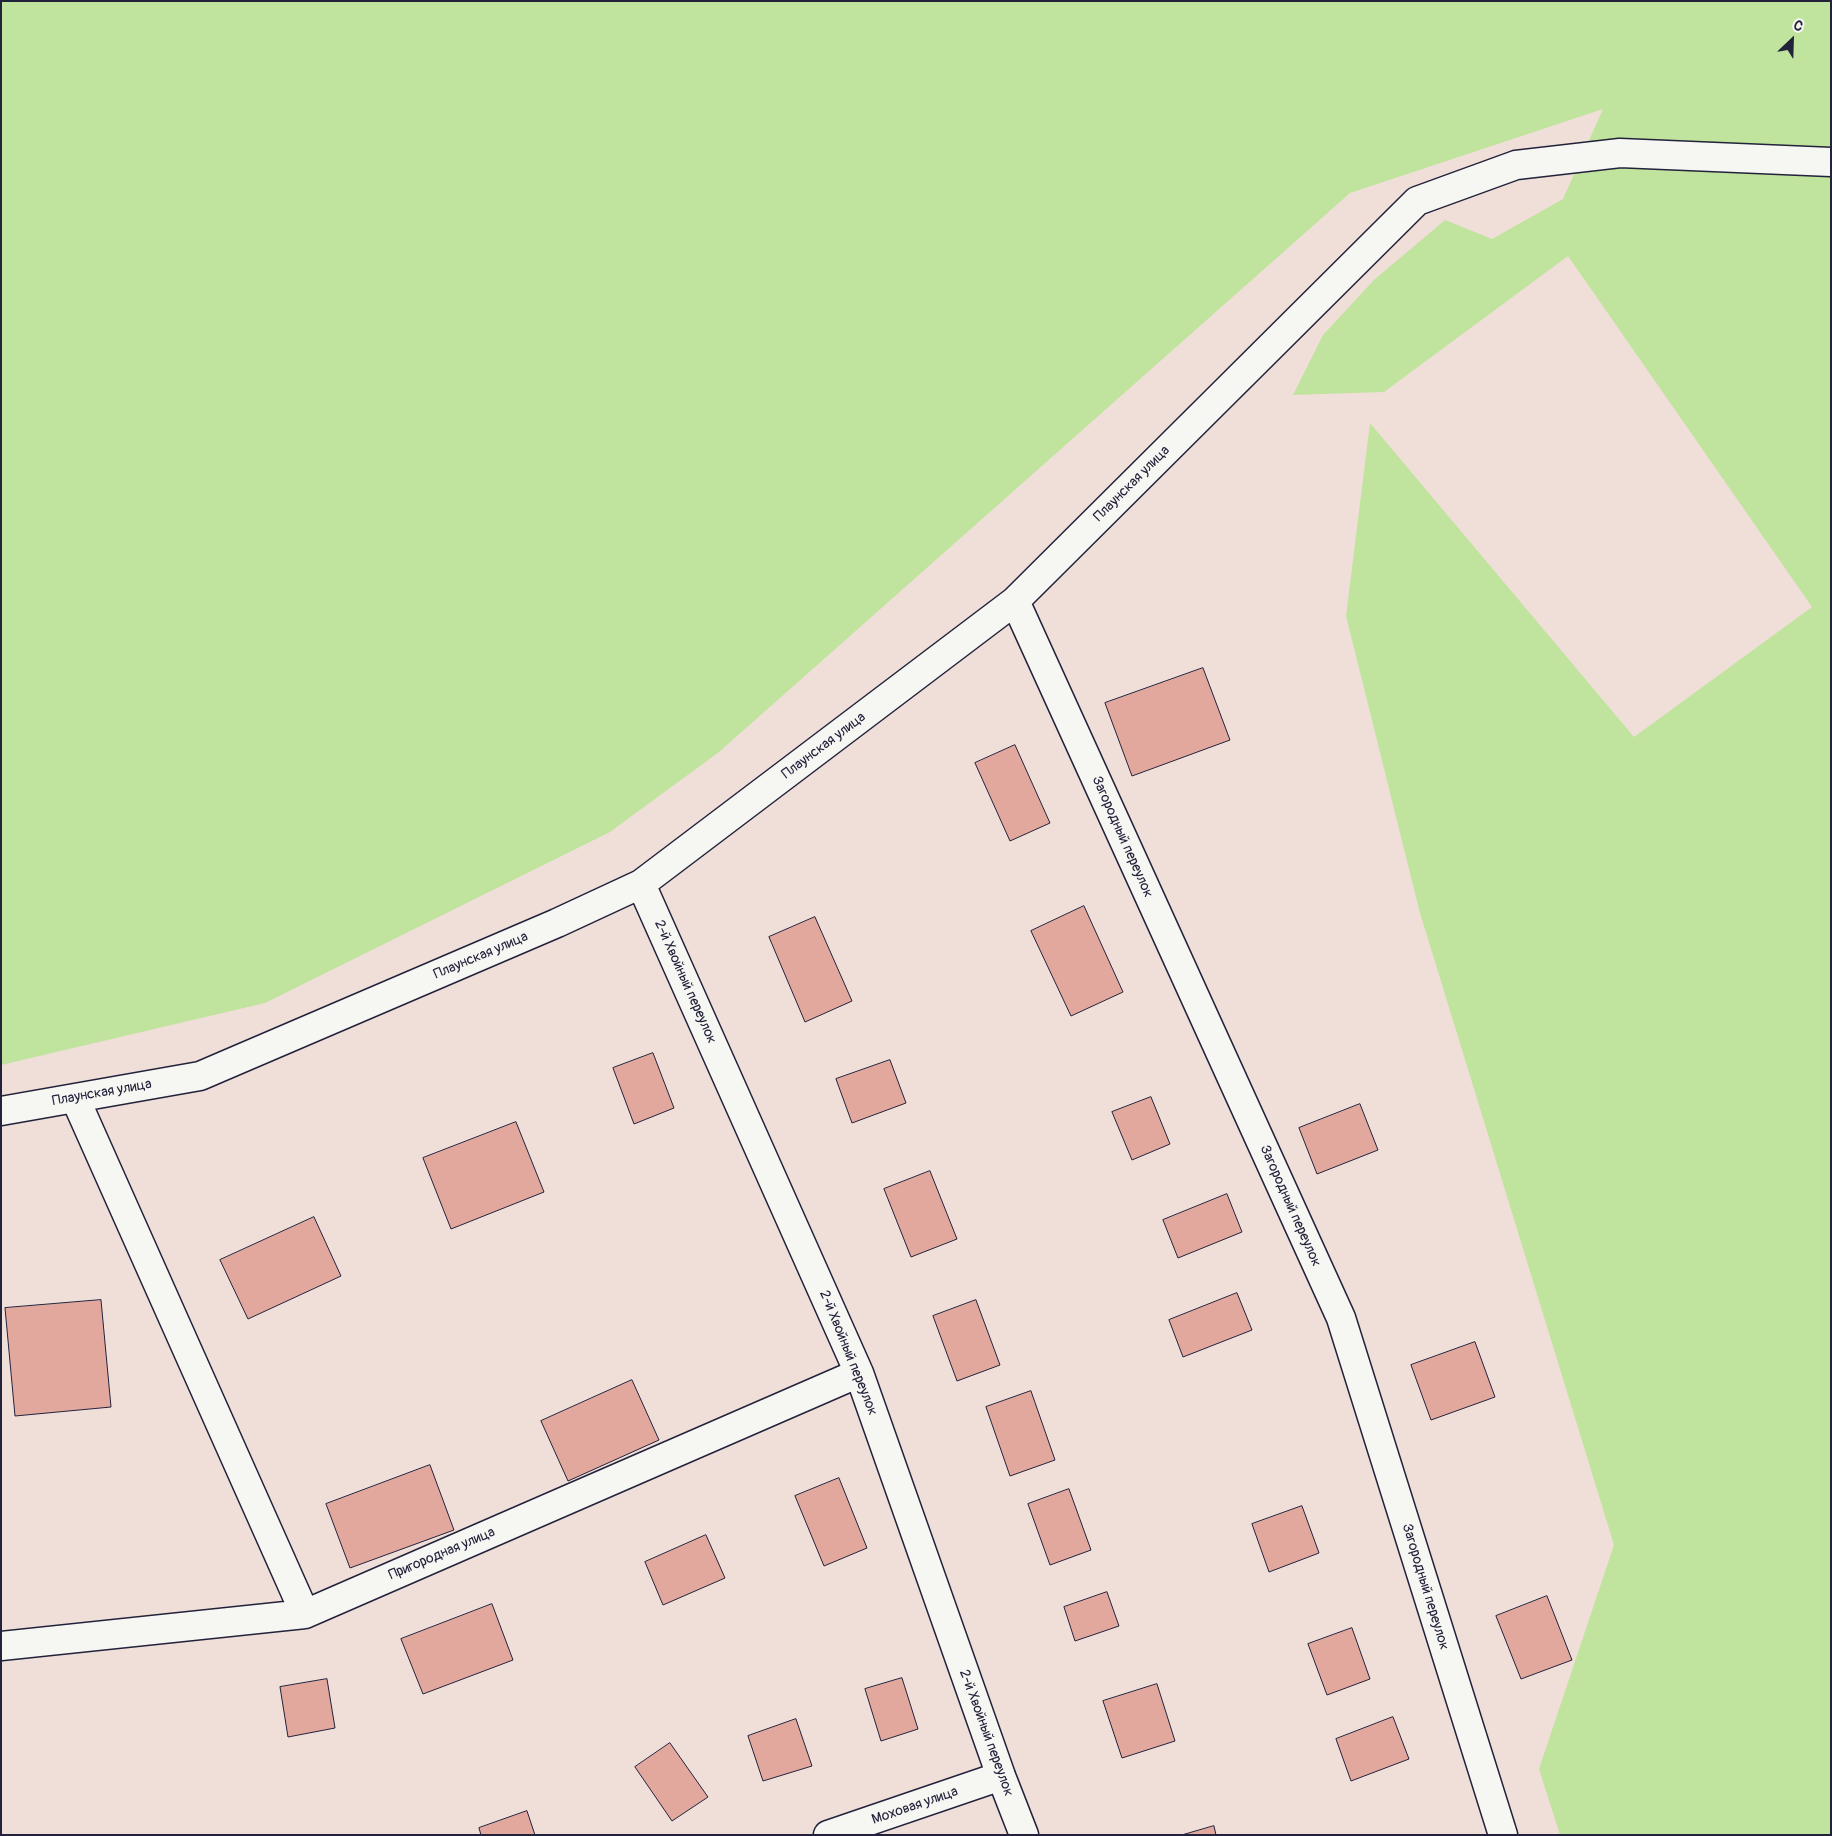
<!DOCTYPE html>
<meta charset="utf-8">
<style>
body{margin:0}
#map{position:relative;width:1832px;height:1836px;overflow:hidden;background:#f0dfd9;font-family:Pangolin,sans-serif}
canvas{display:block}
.frame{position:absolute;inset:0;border:2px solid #22223b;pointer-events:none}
.north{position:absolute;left:1767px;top:15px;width:50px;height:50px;-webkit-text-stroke:4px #f6f6f2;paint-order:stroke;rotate:24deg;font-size:14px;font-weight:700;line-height:20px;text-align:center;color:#22223b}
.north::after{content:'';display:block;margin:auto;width:18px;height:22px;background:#22223b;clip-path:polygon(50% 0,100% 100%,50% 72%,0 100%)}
</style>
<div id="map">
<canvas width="1832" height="1836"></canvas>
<div class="frame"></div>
<div class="north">С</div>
</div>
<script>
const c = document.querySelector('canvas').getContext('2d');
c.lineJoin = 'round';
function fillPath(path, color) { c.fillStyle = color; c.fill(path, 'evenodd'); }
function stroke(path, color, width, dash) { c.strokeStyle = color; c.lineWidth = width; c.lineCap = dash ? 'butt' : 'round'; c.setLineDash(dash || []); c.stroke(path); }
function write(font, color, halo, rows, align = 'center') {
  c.font = font + ' Pangolin,sans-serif'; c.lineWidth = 4; c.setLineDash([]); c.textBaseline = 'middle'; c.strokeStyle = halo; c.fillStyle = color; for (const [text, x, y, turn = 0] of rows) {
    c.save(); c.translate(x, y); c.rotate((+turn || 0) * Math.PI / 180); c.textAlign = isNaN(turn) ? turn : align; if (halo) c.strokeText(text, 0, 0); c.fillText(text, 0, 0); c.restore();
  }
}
fillPath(new Path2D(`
 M1 1H1831V1835H1560L1539 1769 1614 1545 1420 913 1346 616 1370 423 1634 737 1812 607 1568 256 1384 392 1293 395 1323 335 1374 280 1445 220 1492 239 1563 199 1603 109 1350 193 719 752 610 832 265 1003 1 1065Z`), '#c0e39d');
const building = new Path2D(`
 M1203 668 1230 740 1132 776 1105 703Z
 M1015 745 1050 823 1010 841 975 763Z
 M1084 906 1123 992 1071 1016 1031 931Z
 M815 917 852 1001 805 1022 769 937Z
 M653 1053 674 1108 634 1124 613 1068Z
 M890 1060 906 1103 852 1123 836 1079Z
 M1151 1097 1170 1144 1132 1160 1112 1112Z
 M1360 1104 1378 1150 1317 1174 1299 1128Z
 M516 1122 544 1192 451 1229 423 1158Z
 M930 1171 957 1239 911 1257 884 1189Z
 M1227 1194 1242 1232 1178 1258 1163 1220Z
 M314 1217 341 1276 248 1319 220 1260Z
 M1237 1293 1252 1330 1183 1357 1169 1320Z
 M101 1300 111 1407 15 1416 5 1308Z
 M976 1300 1000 1365 957 1381 933 1316Z
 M1475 1342 1495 1397 1431 1420 1411 1365Z
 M632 1380 659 1440 568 1481 541 1421Z
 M1031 1391 1055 1460 1010 1476 986 1407Z
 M430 1465 454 1530 350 1568 326 1504Z
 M839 1478 867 1548 824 1566 795 1496Z
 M1069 1489 1091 1550 1050 1565 1028 1504Z
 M1302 1506 1319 1553 1269 1572 1252 1524Z
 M706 1535 725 1578 663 1605 645 1562Z
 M1107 1592 1119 1626 1075 1641 1064 1607Z
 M1547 1596 1572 1660 1521 1679 1496 1616Z
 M492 1604 513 1660 423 1694 401 1639Z
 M1352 1628 1370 1679 1327 1695 1308 1644Z
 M902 1678 918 1729 881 1741 865 1689Z
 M327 1679 335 1728 288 1737 280 1687Z
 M1157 1684 1175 1741 1122 1758 1103 1701Z
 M1393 1717 1409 1759 1351 1781 1336 1739Z
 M796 1719 812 1766 763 1781 748 1736Z
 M670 1743 708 1797 672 1821 635 1767Z
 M527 1811 535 1835H481L479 1828Z
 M1214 1826 1216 1835H1182Z`);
fillPath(building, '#e2a89e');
stroke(building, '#22223b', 1);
const street = new Path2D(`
 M1015 601 1341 1318 1503 1835
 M641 884 859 1373 1001 1776 1024 1835
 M75 1098 305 1614
 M1 1111 200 1076 557 923 641 884 1015 601 1417 201 1516 165 1620 153 1831 162
 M1 1646 305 1614 859 1373
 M828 1835 1001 1776`);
stroke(street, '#22223b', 31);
stroke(street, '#f6f6f2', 28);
write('14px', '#22223b', '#f6f6f2', [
 ["Плаунская улица",1132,484,-45],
 ["Плаунская улица",824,746,-37],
 ["Загородный переулок",1122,837,66],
 ["Плаунская улица",481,956,-23],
 ["2-й Хвойный переулок",685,982,66],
 ["Плаунская улица",102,1093,-10],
 ["Загородный переулок",1290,1206,66],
 ["2-й Хвойный переулок",848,1353,68],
 ["Пригородная улица",442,1554,-23],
 ["Загородный переулок",1425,1587,73],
 ["2-й Хвойный переулок",986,1733,70],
 ["Моховая улица",915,1806,-19]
]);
</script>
